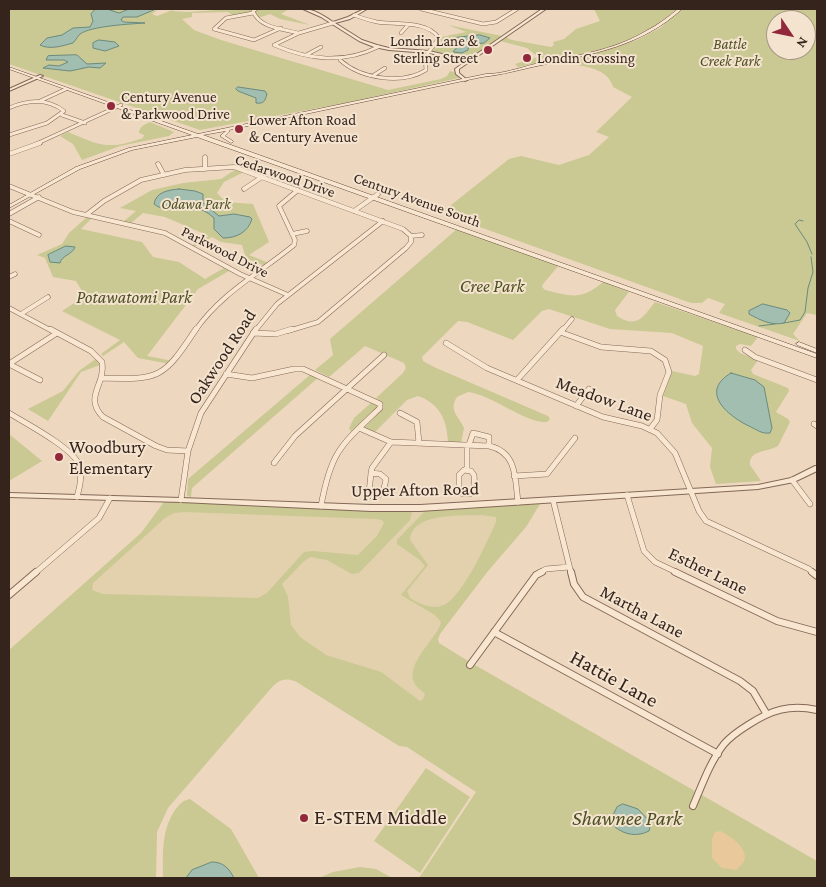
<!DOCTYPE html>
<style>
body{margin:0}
#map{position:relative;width:826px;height:887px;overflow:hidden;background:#edd8bf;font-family:"Crimson Pro",serif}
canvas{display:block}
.frame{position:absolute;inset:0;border:10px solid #34241c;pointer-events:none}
.north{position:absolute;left:766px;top:10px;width:50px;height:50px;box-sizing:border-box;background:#f4e3ce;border:1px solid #a79787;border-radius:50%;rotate:124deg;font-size:14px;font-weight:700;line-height:20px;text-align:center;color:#34241c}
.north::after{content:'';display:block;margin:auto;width:18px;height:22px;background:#92293a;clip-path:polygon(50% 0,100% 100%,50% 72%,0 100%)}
</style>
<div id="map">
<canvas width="826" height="887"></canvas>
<div class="frame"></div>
<div class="north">N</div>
</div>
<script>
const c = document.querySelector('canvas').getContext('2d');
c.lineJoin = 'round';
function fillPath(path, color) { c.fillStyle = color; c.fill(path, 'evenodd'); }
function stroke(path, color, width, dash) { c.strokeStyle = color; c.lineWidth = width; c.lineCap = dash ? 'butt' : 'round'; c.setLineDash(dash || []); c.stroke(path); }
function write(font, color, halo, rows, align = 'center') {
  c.font = font + ' "Crimson Pro",serif'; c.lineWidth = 4; c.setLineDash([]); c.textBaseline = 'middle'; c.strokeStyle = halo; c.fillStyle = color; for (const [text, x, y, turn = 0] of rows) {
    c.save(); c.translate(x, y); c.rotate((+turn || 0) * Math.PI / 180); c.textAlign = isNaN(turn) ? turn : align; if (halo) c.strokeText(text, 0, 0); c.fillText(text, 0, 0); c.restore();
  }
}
fillPath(new Path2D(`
 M180 503 385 512 537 504 432 640 468 661 405 746 281 667 34 630Z`), '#e2d1ac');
fillPath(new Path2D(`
 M9 9H129L124 11 151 12 159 9 152 14 157 16 175 9 172 11 189 12 231 9 253 10 251 12 233 16 228 12 192 13V17L182 19 194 30 221 40 388 90 441 79 447 76 450 71 454 72 459 78 345 103 200 130 9 64Z
 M258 9H289L281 14 310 25 280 19 270 14 258 18 255 12Z
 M594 9H677C669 15 661 23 653 28 613 53 563 58 518 67L515 64 538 57 527 48 500 41 508 36 507 38 512 40 551 47 554 45 553 42 564 39 576 29 600 21Z
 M682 9H817V315L807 313 793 334 800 341 719 313 725 304 708 298 702 303H691L441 213 509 159 521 156 559 165 589 155 609 137 596 132 632 97 613 87C608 69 588 67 571 64L570 61 637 40 660 28ZM776 20H806V50H776Z
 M448 25 502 36 468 59 433 51 441 37 466 32Z
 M150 122 174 132 169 136 120 146 82 160 73 144 60 136 68 132C101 146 108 150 143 138L144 135 139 133C139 127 145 124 150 122Z
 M238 168 246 171 224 182 217 193 226 202 253 204 269 242 249 255 269 263 265 266 246 258 242 245 221 242 212 237 192 248 189 247 209 236 165 217 143 213 130 224 123 222 136 211 120 208 152 190 183 183 221 179Z
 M87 217 92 218 81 229 142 242 153 257 179 262 205 279 224 268 229 271 198 289 147 356 173 361 170 364 138 358 124 342 103 356 101 354 120 340 62 311 85 296 76 281 53 277 45 258 37 255 62 244 69 233Z
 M457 229 559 265 543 284 542 287 545 290C571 296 581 301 603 282L629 292 615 310 617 316C637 329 643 317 655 302L758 337 751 346 740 344 736 346V349L740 353 758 360 751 370 753 374 788 388 789 391 776 412 788 419 790 422 778 446C768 452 748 450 750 465L761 481 716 484 710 467 712 448 692 423 686 404 663 396 672 371 695 376 699 374 703 346 672 333 610 329 549 309 542 311 513 340 467 322 458 321 422 357 423 361 434 367 548 416 550 419 547 422C526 424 493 395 468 392L457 397C448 411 459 416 464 428L461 443 448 442C447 420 440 404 418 396L407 400 374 433 364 428 382 408 383 403 376 398 403 373 406 368 404 363 365 346 329 377 315 370 333 355 330 339Z
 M97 358 100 365 81 372 48 421 28 409 63 391 79 371Z
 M311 374 319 377 192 488 191 497 187 496 188 479Z
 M372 402 378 405 377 408 351 432 349 428 354 418Z
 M9 434 42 461 9 481Z
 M164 502 412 512 410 520 359 573 352 574 327 560 310 557 303 562 282 584 288 597 291 625 300 637 326 655 381 672 420 701 423 699 425 694C421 690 416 687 414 682 405 663 440 635 441 622L435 615 401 595 425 566 420 560 397 544V540L425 511 540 504 526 527 488 571 440 634 438 639 439 643 468 661 817 861V878H419L476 792 407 747 399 746 295 681C286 678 280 679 273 686L168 808 157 832 156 878H9V650L141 533ZM184 512 376 519 382 520 384 523 377 536 358 555 313 551 304 552 267 593 258 598 103 594 92 590 93 583 165 518 174 513ZM481 515 496 517V522C487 542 463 596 444 605 433 610 419 604 410 598L407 591 428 565 410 540C412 512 461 516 481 515Z
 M426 768 470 797 420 873 374 841Z
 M190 799 231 829 259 878H163C163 854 161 831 175 810 179 805 183 800 190 799Z
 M360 867 376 869 392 878H319L333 872Z`), '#cac893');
fillPath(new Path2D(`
 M721 831C731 837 749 848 744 862L736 870 722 868 712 858V839L715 832Z`), '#e9c89b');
const water = new Path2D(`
 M96 9H107L119 13 129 9H156L137 17H123L121 20 124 22 145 23C130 24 91 26 80 34 77 37 76 40 73 43 62 46 50 50 40 45L47 38 62 35 73 28 90 27 93 21 91 14Z
 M480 35 490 38 484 43 469 45 468 50 462 53 453 52 459 45 453 41 454 38Z
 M99 40 115 42 119 46 105 51 93 48V43Z
 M77 55 87 64 106 63 100 68 89 67 70 71 43 68 49 65 59 66 68 62 64 60H46L48 56Z
 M238 87 265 91 267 94C265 101 264 104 256 103V98L238 91 236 89Z
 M179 189 195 191 203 194V203L219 216 234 214 250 217 252 219C248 232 237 238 223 238L214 229V218C189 195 171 218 154 204 156 192 168 190 179 189Z
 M66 246 75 247C72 255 62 255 60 263L50 262 48 255Z
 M763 304 787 310 790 313 784 323C772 326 760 320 749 314V311Z
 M731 373 755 380 764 387 772 428 770 433C762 434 757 430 751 427 731 418 697 393 731 373Z
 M623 804 638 809 651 823 649 831C637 837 625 835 615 827L612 817 617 807Z
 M212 862C223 862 229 868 234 878H186L192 870Z`);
fillPath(water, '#a2beb1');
stroke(water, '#6a8b7e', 1);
stroke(new Path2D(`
 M803 221 799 220 795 224 807 242 812 254
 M784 323 800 320 805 312 808 288 813 272 811 257
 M759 326 775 324`), '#6a8b7e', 1);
const minorFar3 = new Path2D(`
 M256 9 253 11C259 28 283 29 298 33
 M421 9 483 24 496 22 517 9
 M214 29 254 40 281 28
 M214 29 226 18 253 13
 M401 33 408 25
 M274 45C309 60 343 64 378 47
 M274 45 299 33 333 23
 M306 55 321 47
 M340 60C361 79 402 85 426 70L425 57 439 38C427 20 396 25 377 22 369 20 361 18 354 15
 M374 75 385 68
 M40 101 66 89
 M9 108C27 100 47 98 64 111L47 123 9 135
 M62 115 85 123
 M36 144 121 105`);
const minorFar2 = new Path2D(`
 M9 154 40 143
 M205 157V169
 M158 164 164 175
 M9 186 73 212 165 233 240 274 288 295
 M244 189 262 177
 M354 211 378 194
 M9 214 39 197
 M86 215 104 201 141 180 185 170 234 167 403 229 411 236
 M9 221 39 235
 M292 234 307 231
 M411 236 422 235
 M9 277 15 274
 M9 308 52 331
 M21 314 48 297
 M195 331C221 293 260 273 294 245L295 240 279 206 298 190
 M255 331 277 304 383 221
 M288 331 318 322 406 248 411 242V236
 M562 331 572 319`);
const minorFar1 = new Path2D(`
 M50 329 91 351 102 362C106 385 83 397 103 417L156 446 167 450 188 451
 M560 332 601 347 651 351 665 360 669 372 660 395 657 420 650 429
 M253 333 276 334 292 329
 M446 343 487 368 603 417 642 426 657 433 675 453 699 511 706 521 809 569 813 573
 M745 350 755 357 817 380
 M9 364 57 333
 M9 364 40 380
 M226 374 252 378 294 369H303L380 404V408C341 445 331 451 321 506
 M101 378C160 380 163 379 196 329
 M517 380 563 329
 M576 406 589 389
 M9 413C25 423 71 447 78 463 83 474 80 486 77 497
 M400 413 417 422 419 443
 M814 424 817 426
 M359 428 391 442 489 446C517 452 515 478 518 502
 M467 445V470
 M469 445 473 433 489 437V446
 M274 463 295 436 384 355
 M464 470 471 471 474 475 475 490 470 494H463L459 490V475Z
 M371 473 380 474 386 479C384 489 384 495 373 497L369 493Z
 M371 473 372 468 391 442
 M514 476 547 474 575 438
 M792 480 810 504
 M627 495 644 551 655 562 678 573
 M181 500 188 451 201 413 256 329
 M553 500 571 573
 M35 573 99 518 110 498
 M539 573 546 569 569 567`);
const minor = new Path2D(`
 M571 572 574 584 583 597 740 681 753 691 766 713
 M675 572 777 621 817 632
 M812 572 817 576
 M9 595 36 572
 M494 632 718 754
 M470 665 536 575 542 572
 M693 806C702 785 710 762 724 744 731 736 740 730 748 725 771 710 790 704 817 710`);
const tertiary = new Path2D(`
 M303 9C314 9 324 16 333 22L348 17 364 9H367L350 19 335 23 362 40 377 45 389 48 429 51 468 60 542 9H546L459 69V73L467 80 465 81 456 74 455 69 466 61 429 53 389 50 374 47 359 41 321 17Z
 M40 75 43 76 9 91V89Z
 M815 466H817V471L794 482 758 489 420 511H371L181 502 9 497V493L181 498 371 505H420L758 485 791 478Z`);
const secondary = new Path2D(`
 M678 9H682C642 46 593 54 542 65 522 69 502 75 482 77L229 130 230 131 225 136 233 141V142L231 143 220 136 226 131 203 135 817 354V358L197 137 132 150 80 169 9 208V205L76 167 129 148 192 135 9 69V67L198 134 486 74C502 74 519 68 535 64 573 56 613 51 646 31 658 25 668 17 678 9Z
 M799 342 817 349V353L797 345 796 344Z`);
stroke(minorFar3, '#846858', 4);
stroke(minorFar2, '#846858', 5);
stroke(minorFar1, '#846858', 6);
stroke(minor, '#846858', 8);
stroke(tertiary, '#846858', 2);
stroke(secondary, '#664a3b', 1);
stroke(minorFar3, '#f8e6d1', 3);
stroke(minorFar2, '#f8e6d1', 4);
stroke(minorFar1, '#f8e6d1', 5);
stroke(minor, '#f8e6d1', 6);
fillPath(tertiary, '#f8e6d1');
fillPath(secondary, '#f8e6d1');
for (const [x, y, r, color] of [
 [488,50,5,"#92293a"],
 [527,58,5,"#92293a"],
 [111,106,5,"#92293a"],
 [239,129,5,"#92293a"],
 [59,457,5,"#92293a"],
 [304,818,5,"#92293a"]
]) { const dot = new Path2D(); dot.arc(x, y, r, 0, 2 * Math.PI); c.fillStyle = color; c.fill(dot); stroke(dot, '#f4e3ce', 2); }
write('15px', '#34241c', '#f4e3ce', [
 ["Londin Lane &",478,41,"right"],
 ["Sterling Street",478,58,"right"],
 ["Londin Crossing",537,58],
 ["Century Avenue",121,97],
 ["& Parkwood Drive",121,114],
 ["Lower Afton Road",249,120],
 ["& Century Avenue",249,137]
], 'left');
write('italic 15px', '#4c5023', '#f4e3ce', [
 ["Battle",730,44],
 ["Creek Park",730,61],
 ["Odawa Park",196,204]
]);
write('15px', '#34241c', '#f4e3ce', [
 ["Cedarwood Drive",285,176,19],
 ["Century Avenue South",417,200,20],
 ["Parkwood Drive",225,252,27]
]);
write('italic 18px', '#4c5023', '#f4e3ce', [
 ["Cree Park",492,286],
 ["Potawatomi Park",134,297]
]);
write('18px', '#34241c', '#f4e3ce', [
 ["Oakwood Road",222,357,-57],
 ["Meadow Lane",604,399,20],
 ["Upper Afton Road",415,490,-1],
 ["Esther Lane",708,571,26],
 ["Martha Lane",642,612,28]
]);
write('18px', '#34241c', '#f4e3ce', [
 ["Woodbury",69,447],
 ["Elementary",69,468]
], 'left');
write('21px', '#34241c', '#f4e3ce', [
 ["Hattie Lane",614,679,29]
]);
write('21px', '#34241c', '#f4e3ce', [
 ["E-STEM Middle",314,818]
], 'left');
write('italic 21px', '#4c5023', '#f4e3ce', [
 ["Shawnee Park",627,819]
]);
</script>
